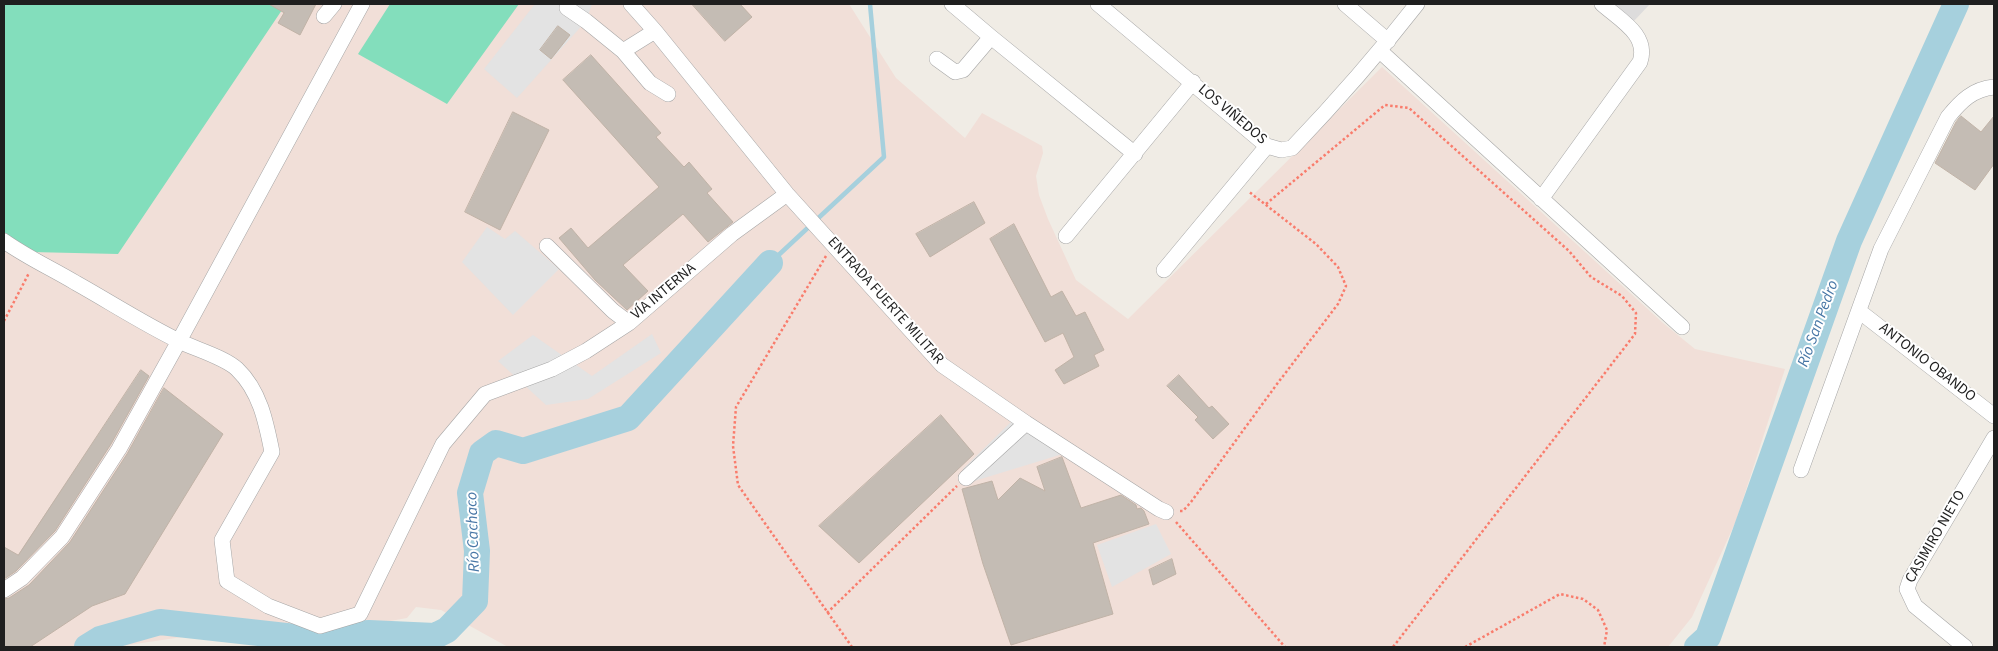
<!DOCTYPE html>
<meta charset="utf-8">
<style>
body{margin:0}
#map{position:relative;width:1998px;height:651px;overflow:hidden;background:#f0ece5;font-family:"Source Sans 3",sans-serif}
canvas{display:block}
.frame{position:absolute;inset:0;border:5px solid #1f1f1f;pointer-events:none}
</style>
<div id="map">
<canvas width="1998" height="651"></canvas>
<div class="frame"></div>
</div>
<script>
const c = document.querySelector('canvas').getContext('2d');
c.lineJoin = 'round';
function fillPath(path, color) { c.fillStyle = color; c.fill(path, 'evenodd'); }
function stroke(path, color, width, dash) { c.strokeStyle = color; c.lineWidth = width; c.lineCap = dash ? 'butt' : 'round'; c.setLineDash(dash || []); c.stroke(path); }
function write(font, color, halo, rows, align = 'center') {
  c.font = font + ' "Source Sans 3",sans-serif'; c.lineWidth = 4; c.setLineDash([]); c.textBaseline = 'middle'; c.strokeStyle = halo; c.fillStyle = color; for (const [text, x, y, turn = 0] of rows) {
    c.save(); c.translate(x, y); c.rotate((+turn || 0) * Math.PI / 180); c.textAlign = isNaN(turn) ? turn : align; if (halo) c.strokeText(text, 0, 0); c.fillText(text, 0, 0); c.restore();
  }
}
fillPath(new Path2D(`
 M1613 4H1650L1633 22Z`), '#dddcdc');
fillPath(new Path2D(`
 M4 4H849L896 78 965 138 982 113 1042 146 1043 153 1036 176 1039 195 1048 219 1076 280 1128 319 1382 67 1663 323 1695 349 1785 369 1736 521 1692 617 1668 647H508L441 610 416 607 407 618 357 627 312 647 189 636 115 647H4Z`), '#f1dfd8');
fillPath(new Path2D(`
 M4 4H286L118 254 31 252 4 232Z
 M390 4H519L447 104 358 54Z`), '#83debc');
fillPath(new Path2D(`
 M535 4H592L586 21 517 98 484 69Z
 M487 227 505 239 515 231 559 269 513 315 462 262Z
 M652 334 661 353 588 399 546 405 498 361 533 335 592 376Z
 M1014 419 1066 453 971 482 963 469Z
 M1156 524 1171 554 1112 587 1097 545Z`), '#e3e3e3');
stroke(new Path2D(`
 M770 263 884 157 870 4`), '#a6d0dd', 4.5);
stroke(new Path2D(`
 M87 647 100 639 160 622 295 637 369 633 435 636 447 630 475 601 477 551 470 493 482 453 496 443 523 451 628 418 770 263
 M1697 647 1708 637 1849 241 1956 4`), '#a6d0dd', 26);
const building = new Path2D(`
 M269 4H316L300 35 278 23 284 13Z
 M692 4H740L752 17 725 41Z
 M558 26 570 35 551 59 540 50Z
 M591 55 661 133 656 137 684 167 689 162 712 189 707 193 733 222 708 242 683 214 623 265 648 291 627 310 595 280 559 238 571 228 588 248 659 187 563 80Z
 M513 112 549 130 500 230 465 212Z
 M1961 116 1981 132 1994 116V164L1975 190 1935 163 1956 122Z
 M974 202 985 223 930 257 916 234Z
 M1014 224 1051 297 1062 291 1076 316 1085 312 1104 350 1094 355 1099 366 1064 384 1055 370 1074 357 1063 333 1045 342 990 239Z
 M141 370 149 376 111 444 55 531 16 571 4 579V547L18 555Z
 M1179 375 1209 408 1212 406 1229 424 1213 439 1195 420 1198 417 1167 386Z
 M164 388 223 434 125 594 92 606 30 647H4V599L9 598 29 585 70 542 127 454Z
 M941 415 974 454 859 563 819 526Z
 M1062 457 1081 508 1121 495 1136 505 1137 509 1141 508 1144 511 1149 524 1093 543 1113 614 1011 645 983 564 962 489 992 481 998 500 1020 478 1045 491 1037 467Z
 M1172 559 1176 574 1153 585 1149 570Z`);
fillPath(building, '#c4bcb4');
stroke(building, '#c1b3a7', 1);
const minor = new Path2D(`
 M631 4 655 31 787 194 942 365 1026 423 1159 509 1166 512
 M952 4 991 37 1135 154
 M1098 4 1267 146 1281 150 1292 148C1336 102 1378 54 1417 4
 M1345 4 1388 41
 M567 8 586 21 623 51 650 83 668 94
 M324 16 334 4
 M623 51 655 31
 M1380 51 1682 327
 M937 59 955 72 963 70 991 37
 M1541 199 1640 62C1649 35 1620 20 1602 4
 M1066 236 1193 82
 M4 241C28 258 51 268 76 283 110 302 144 324 179 341 195 349 224 357 237 369 260 391 266 422 272 452L222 540 227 581 268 606 320 626 360 614 443 444 485 394 552 369 586 351 629 323 732 234 787 194
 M547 246 613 311 629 323
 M1164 270 1267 146
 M1859 311 1994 416
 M1801 470 1881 249 1948 117C1961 101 1973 89 1994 87
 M966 478 1026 423
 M4 590 22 578 62 537 119 449 179 341 362 4
 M1965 647 1915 606 1907 589 1910 580 1994 438`);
stroke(minor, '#a6a6a6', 16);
stroke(new Path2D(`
 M1266 204 1385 105 1409 108 1569 251 1591 277 1622 296 1636 313 1635 334 1393 647
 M826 256 736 407 733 446 738 485 852 647
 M4 321 29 273
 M1180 511H1183L1191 502 1277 384 1338 304 1346 286 1338 267 1316 244 1248 191
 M1176 522 1285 647
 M827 613 957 486
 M1465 647 1560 594 1583 599 1598 610 1607 630 1604 647`), '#f97c6c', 2.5, [2.5, 2.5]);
stroke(minor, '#fff', 15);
write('15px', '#1f1f1f', '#fff', [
 ["LOS VIÑEDOS",1232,115,40],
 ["VÍA INTERNA",664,292,-40],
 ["ENTRADA FUERTE MILITAR",885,301,48],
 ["ANTONIO OBANDO",1927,363,38],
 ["CASIMIRO NIETO",1936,537,-60]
]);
write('italic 16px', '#4877a6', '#fff', [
 ["Río San Pedro",1819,324,-70],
 ["Río Cachaco",474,532,-92]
]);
</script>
